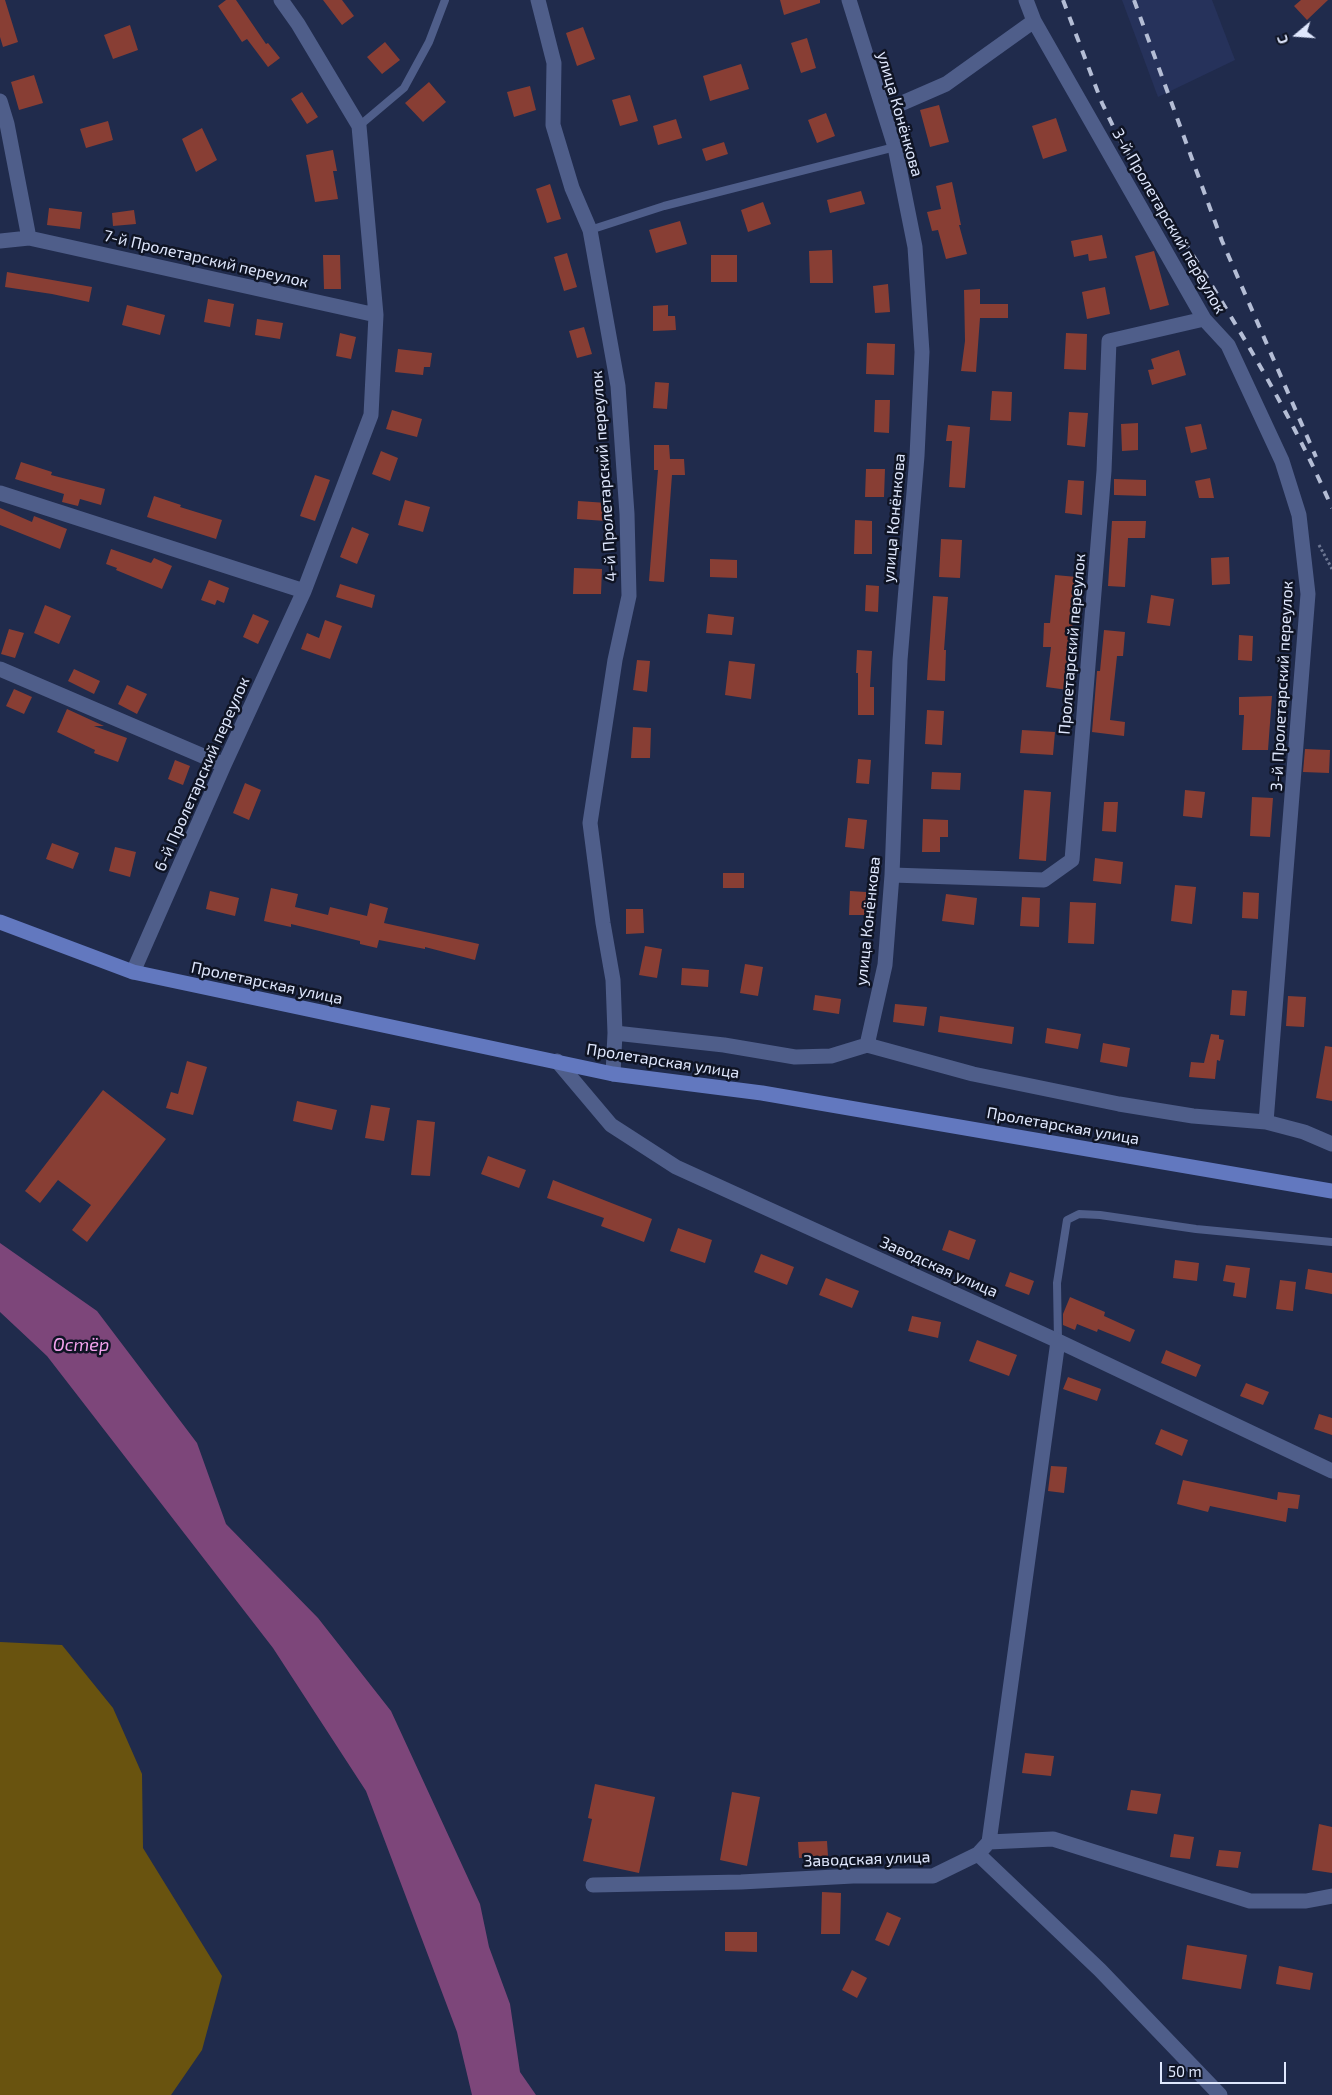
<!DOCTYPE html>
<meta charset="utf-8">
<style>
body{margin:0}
#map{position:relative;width:1332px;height:2095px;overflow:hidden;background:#202b4c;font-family:"Exo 2",sans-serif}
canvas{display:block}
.north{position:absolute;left:1272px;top:10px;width:50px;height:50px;-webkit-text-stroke:4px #0f1424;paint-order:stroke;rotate:252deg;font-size:14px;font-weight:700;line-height:20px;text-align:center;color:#dfe7fd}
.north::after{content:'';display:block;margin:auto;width:18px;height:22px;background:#dfe7fd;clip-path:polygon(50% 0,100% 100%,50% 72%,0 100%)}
.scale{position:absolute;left:1160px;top:2062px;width:126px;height:22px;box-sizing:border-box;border:2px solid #dfe7fd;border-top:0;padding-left:6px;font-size:15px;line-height:18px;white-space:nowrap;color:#dfe7fd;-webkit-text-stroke:4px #0f1424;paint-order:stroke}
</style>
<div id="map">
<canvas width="1332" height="2095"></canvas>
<div class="north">С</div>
<div class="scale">50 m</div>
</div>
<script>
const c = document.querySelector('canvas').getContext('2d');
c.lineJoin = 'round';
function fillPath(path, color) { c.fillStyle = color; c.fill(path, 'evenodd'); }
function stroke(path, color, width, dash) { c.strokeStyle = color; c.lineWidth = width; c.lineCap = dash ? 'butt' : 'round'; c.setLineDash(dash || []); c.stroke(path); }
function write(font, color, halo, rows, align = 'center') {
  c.font = font + ' "Exo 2",sans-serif'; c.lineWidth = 5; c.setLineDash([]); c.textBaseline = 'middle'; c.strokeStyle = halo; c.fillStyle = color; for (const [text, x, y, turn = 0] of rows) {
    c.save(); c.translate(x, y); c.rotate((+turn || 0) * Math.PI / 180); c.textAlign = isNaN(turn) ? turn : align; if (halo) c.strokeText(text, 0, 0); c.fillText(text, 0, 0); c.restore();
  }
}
fillPath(new Path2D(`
 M1122 0H1212L1235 60 1158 97Z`), '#26325b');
fillPath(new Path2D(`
 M0 1642 62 1645 113 1708 142 1774 143 1848 222 1976 202 2050 171 2095H0Z`), '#69530f');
fillPath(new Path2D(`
 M0 1243 97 1311 197 1443 226 1524 318 1618 391 1711 480 1904 489 1947 510 2004 520 2072 536 2095H472L457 2032 366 1791 273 1648 47 1356 0 1312Z`), '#7d467a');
fillPath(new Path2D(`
 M0 0H5L18 42 3 47 0 37Z
 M226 0H236L266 44 268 43 280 58 268 67 247 39 242 42 218 6Z
 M323 0H342L354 16 342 25Z
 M780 0H820V3L784 15Z
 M1301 0H1328L1307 20 1294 6Z
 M130 25 138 50 113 59 104 35Z
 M583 27 595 59 577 66 566 33Z
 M807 38 816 68 801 73 791 43Z
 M385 42 400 60 382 74 367 57Z
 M741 64 749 89 710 101 703 76Z
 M34 75 43 103 19 110 11 82Z
 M429 82 446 102 423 122 405 103Z
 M530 86 536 110 514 117 507 92Z
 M302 92 318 117 307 124 291 99Z
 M630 95 638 121 620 126 612 100Z
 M939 105 949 142 930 147 920 110Z
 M826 113 835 136 817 143 808 120Z
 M1056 118 1067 151 1043 159 1032 126Z
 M676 119 682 138 658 145 653 126Z
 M108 121 113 140 86 148 80 129Z
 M202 128 217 160 196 172 182 139Z
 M724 142 728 154 706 161 702 149Z
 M333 150 337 171H333L338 199 315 202 306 155Z
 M952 182 961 225H959L967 254 946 259 938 230 932 231 927 212 941 209 936 186Z
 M550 184 561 219 547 223 536 189Z
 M861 191 865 204 830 213 827 200Z
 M763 202 771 224 748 232 741 210Z
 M49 208 82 212 80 229 47 225Z
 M134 210 136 224 113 226 112 213Z
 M680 221 687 244 656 253 649 230Z
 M1102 235 1107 258 1089 261 1088 254 1074 257 1071 241Z
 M832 250 833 283H810L809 251Z
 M1154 251 1169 305 1150 310 1135 256Z
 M567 253 577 287 564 291 554 257Z
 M323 255H340L341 289H324Z
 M711 255H737V282H711Z
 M7 272 92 287 89 302 52 294 5 287Z
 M888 284 890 312 875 313 873 286Z
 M1105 287 1110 314 1087 319 1082 292Z
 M980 289V304H1008V318H980L976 372 961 371 965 341 964 290Z
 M208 299 234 304 230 327 204 322Z
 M127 305 165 315 160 335 122 325Z
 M668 305V316H675L676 330 653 331V306Z
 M257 319 283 323 280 339 255 335Z
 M584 327 592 354 577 358 569 331Z
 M340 333 356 337 351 359 336 356Z
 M1066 333 1087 334 1086 370 1064 369Z
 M867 343 895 344 894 375 866 374Z
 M398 349 432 353 430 367H424L423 375 395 372Z
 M1179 350 1186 375 1152 385 1148 370 1154 369 1151 359Z
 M655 382 669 383 667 409 653 408Z
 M992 391 1012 392 1011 421 990 420Z
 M875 400H890L889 433 874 432Z
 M392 410 422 419 417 437 386 429Z
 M1069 412 1088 413 1085 447 1067 445Z
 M1138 423V450L1122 451 1121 424Z
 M1201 424 1207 449 1191 453 1185 427Z
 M948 425 970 427 965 488 949 487 952 441H946Z
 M654 445H669L670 459H684L685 475H672L664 582 649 581 658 470H654Z
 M381 451 398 458 390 481 372 474Z
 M21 462 52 472 51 475 105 489 101 505 80 499 78 506 62 502 64 494 15 479Z
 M866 469H885L884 497H865Z
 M315 475 330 480 315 521 300 516Z
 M1210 478 1214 498H1199L1195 481Z
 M1114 479 1146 480V496L1114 495Z
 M1068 480 1084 481 1082 515 1065 513Z
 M154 496 181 505 180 507 222 520 216 539 147 517Z
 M405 500 430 507 423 532 398 525Z
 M578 501 607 503 606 521 577 519Z
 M0 508 32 522 34 516 67 529 60 549 0 525Z
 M855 520 872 521V554H854Z
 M1112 521H1146L1145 538H1128L1125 587 1108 586Z
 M352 527 369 534 357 564 340 557Z
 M941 539 962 540 960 578 939 577Z
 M111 549 151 563 154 558 172 566 162 589 116 570 117 568 106 564Z
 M1229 557 1230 584 1212 585 1211 558Z
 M710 559 737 560V578L710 577Z
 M574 568 602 569 601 594H573Z
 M1055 575 1077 577 1073 610 1071 665 1068 690 1046 687 1051 647H1043L1044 623H1050Z
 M209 580 229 588 224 603 217 600 215 605 201 600Z
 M340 584 375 595 372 608 336 597Z
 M866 585 879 586 878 612 865 611Z
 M1151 595 1174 599 1170 626 1147 623Z
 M933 596 948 597 944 650H946L945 681 927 680Z
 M45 605 71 616 59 644 34 633Z
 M253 614 269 621 258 644 243 637Z
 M708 614 734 617 732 635 706 633Z
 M325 620 342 626 330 659 301 649 307 633 319 638Z
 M9 629 24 633 15 658 1 654Z
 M1104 630 1125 632 1123 656H1117L1110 720 1125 722 1124 736 1092 732 1097 671H1100Z
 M1239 635 1253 636 1252 661 1238 660Z
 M857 650 872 651 870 687H874V715H858V673H856Z
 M637 660 650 661 647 692 633 690Z
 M729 661 755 664 751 699 725 695Z
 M74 669 100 681 94 694 68 681Z
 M127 685 147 694 137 714 118 704Z
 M14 689 32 697 24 714 6 706Z
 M1272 696 1268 750H1242L1244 715H1239V697Z
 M67 709 104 726H94L127 738 118 762 94 753 95 750 57 732Z
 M927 710 944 711 942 745 925 744Z
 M633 727 651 728 650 758H631Z
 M1022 730 1055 732 1053 755 1020 753Z
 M1305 749 1330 750 1329 773 1303 772Z
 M858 759 871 760 869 784 856 783Z
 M175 760 190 766 183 785 168 779Z
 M932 772 961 773 960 790 931 789Z
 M245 783 261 790 249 820 233 813Z
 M1024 790 1051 792 1046 861 1019 859Z
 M1185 790 1205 792 1202 818 1183 816Z
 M1252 797 1273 798 1270 837 1250 836Z
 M1104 802H1118L1116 832 1102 831Z
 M848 818 867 820 864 849 845 847Z
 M923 819 948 820V837H940V852H922Z
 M52 843 79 853 73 869 46 859Z
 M115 847 136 852 130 877 109 871Z
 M1095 858 1123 862 1121 884 1093 881Z
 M723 873H744V888H723Z
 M1175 885 1196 887 1192 924 1171 921Z
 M271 888 298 894 295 907 328 915 330 907 367 916 370 903 388 908 384 923 479 944 475 960 425 947V949L379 940 377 948 360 944V941L291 924V927L264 921Z
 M210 891 239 898 235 916 206 909Z
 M850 891 866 892V915H849Z
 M1243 892 1259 893 1258 919 1242 918Z
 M946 894 977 898 974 925 942 921Z
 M1022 897 1040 898 1039 927 1020 926Z
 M1070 902 1096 903 1094 944 1068 943Z
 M626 909H643L644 933 626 934Z
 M645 946 662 949 657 978 639 975Z
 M745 964 763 967 758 996 740 993Z
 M682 968 709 970 708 987 681 985Z
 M1232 990 1247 991 1245 1016 1230 1015Z
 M815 995 841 999 839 1014 813 1010Z
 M1288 996 1306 997 1304 1027 1286 1026Z
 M895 1004 927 1007 924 1026 893 1022Z
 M940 1016 1014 1027 1012 1044 938 1032Z
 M1047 1028 1081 1034 1078 1049 1045 1043Z
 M1211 1034 1219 1035V1039L1224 1040 1220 1061 1217 1060 1215 1079 1189 1077 1191 1062 1204 1063Z
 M1103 1043 1130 1048 1127 1067 1100 1062Z
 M1325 1046 1332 1047V1101L1316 1098Z
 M187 1061 207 1067 193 1115 166 1108 171 1092 178 1094Z
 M103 1090 166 1139 87 1242 72 1230 91 1205 58 1180 40 1203 25 1191Z
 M297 1101 337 1110 332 1130 293 1121Z
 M371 1105 390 1108 384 1141 365 1138Z
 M417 1120 435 1122 430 1176 411 1175Z
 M488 1156 526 1170 519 1188 481 1174Z
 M553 1180 652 1219 644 1242 601 1226 604 1218 547 1198Z
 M678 1228 712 1240 705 1263 670 1251Z
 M949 1230 976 1240 969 1260 942 1250Z
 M761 1254 794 1267 787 1285 754 1272Z
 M1175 1260 1199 1263 1197 1281 1173 1278Z
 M1226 1265 1250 1268 1246 1298 1233 1296 1235 1283 1223 1281Z
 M1308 1269 1332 1273V1294L1305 1289Z
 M1010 1272 1034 1281 1029 1295 1005 1286Z
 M826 1278 859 1291 852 1308 819 1295Z
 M1280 1280 1296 1282 1293 1311 1276 1309Z
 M1070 1297 1105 1312 1104 1316 1135 1330 1130 1342 1098 1329 1097 1332 1077 1324 1075 1330 1063 1325V1314Z
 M912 1316 941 1322 938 1338 908 1331Z
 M977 1340 1017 1355 1009 1376 969 1361Z
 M1166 1350 1201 1365 1196 1377 1161 1363Z
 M1068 1377 1101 1389 1097 1401 1063 1389Z
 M1246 1383 1269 1392 1263 1405 1240 1396Z
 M1319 1414 1332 1418V1435L1314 1429Z
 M1161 1429 1188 1440 1182 1456 1155 1444Z
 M1051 1466 1067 1467 1064 1493 1048 1491Z
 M1183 1480 1277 1500 1278 1492 1300 1495 1298 1509 1288 1508 1286 1522 1210 1506 1208 1512 1177 1504Z
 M1025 1753 1054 1756 1051 1776 1022 1773Z
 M595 1784 655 1797 639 1873 583 1861 592 1819 588 1818Z
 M1131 1790 1161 1794 1157 1814 1127 1810Z
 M732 1792 760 1797 747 1866 720 1860Z
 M1319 1824 1332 1827V1873L1312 1870Z
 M1174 1834 1194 1837 1190 1859 1170 1857Z
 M827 1841 828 1856 799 1858 798 1842Z
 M1219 1850 1241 1852 1238 1868 1216 1866Z
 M822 1892 841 1893 840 1934H821Z
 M887 1912 901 1918 889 1946 875 1940Z
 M725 1932H757V1952L725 1951Z
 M1187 1945 1247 1955 1241 1989 1182 1979Z
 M1279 1966 1313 1973 1310 1990 1276 1984Z
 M852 1970 867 1978 857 1998 842 1990Z`), '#883e34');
stroke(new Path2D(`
 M1319 545 1332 569`), '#6c7692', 3, [2.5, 2.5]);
stroke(new Path2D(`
 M359 126 404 88 429 42 445 0
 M590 230 664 206 895 147
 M1058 1341 1057 1283 1067 1220 1079 1214 1100 1215 1196 1229 1332 1242`), '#4f5e8a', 8);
stroke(new Path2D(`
 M538 0 554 63 553 125 572 188 590 230 618 386 627 514 629 596 615 660 590 823 603 923 613 980 615 1033 613 1074
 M849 0 895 147 915 247 922 352 917 456 900 660 892 875 885 965 867 1045
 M1034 21 1204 319 1228 345 1282 461 1299 515 1308 594 1266 1122
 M0 101 7 124 29 238
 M884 111 946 84 1034 21 1026 0
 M0 241 29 238 376 315
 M0 493 304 591
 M0 669 224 765
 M892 875 1044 880 1072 860 1104 471 1109 341 1204 319
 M133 972 224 765 304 591 371 415 376 315 359 126 298 24 281 0
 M615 1033 724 1045 795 1057 831 1056 867 1045 973 1074 1119 1104 1193 1116 1266 1122 1304 1132 1332 1144
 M557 1061 611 1125 676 1167 1058 1341 1332 1471
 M989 1842 1058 1341
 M978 1854 1100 1970 1220 2095
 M593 1885 741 1882 853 1876H933L978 1854 989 1842 1053 1839 1250 1901H1306L1332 1896`), '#4f5e8a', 15);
stroke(new Path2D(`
 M0 922 133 972 613 1074 762 1093 1332 1191`), '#6278bf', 15);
stroke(new Path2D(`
 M1063 0 1102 103 1121 143C1197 262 1276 379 1332 508
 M1134 0 1222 241 1316 457`), '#b4bdd5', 4, [9, 9]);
write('16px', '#dfe7fd', '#0f1424', [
 ["улица Конёнкова",900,114,74],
 ["3-й Пролетарский переулок",1169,221,60],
 ["7-й Пролетарский переулок",206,259,13],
 ["4-й Пролетарский переулок",604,476,-94],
 ["улица Конёнкова",894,518,-85],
 ["Пролетарский переулок",1072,644,-85],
 ["3-й Пролетарский переулок",1282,686,-87],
 ["6-й Пролетарский переулок",202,774,-66],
 ["улица Конёнкова",868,921,-84],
 ["Пролетарская улица",267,983,12],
 ["Пролетарская улица",663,1061,9],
 ["Пролетарская улица",1063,1126,10],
 ["Заводская улица",939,1267,24],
 ["Заводская улица",867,1859,-2]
]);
write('italic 18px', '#f3a3ed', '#0f1424', [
 ["Остёр",81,1345]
]);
</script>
